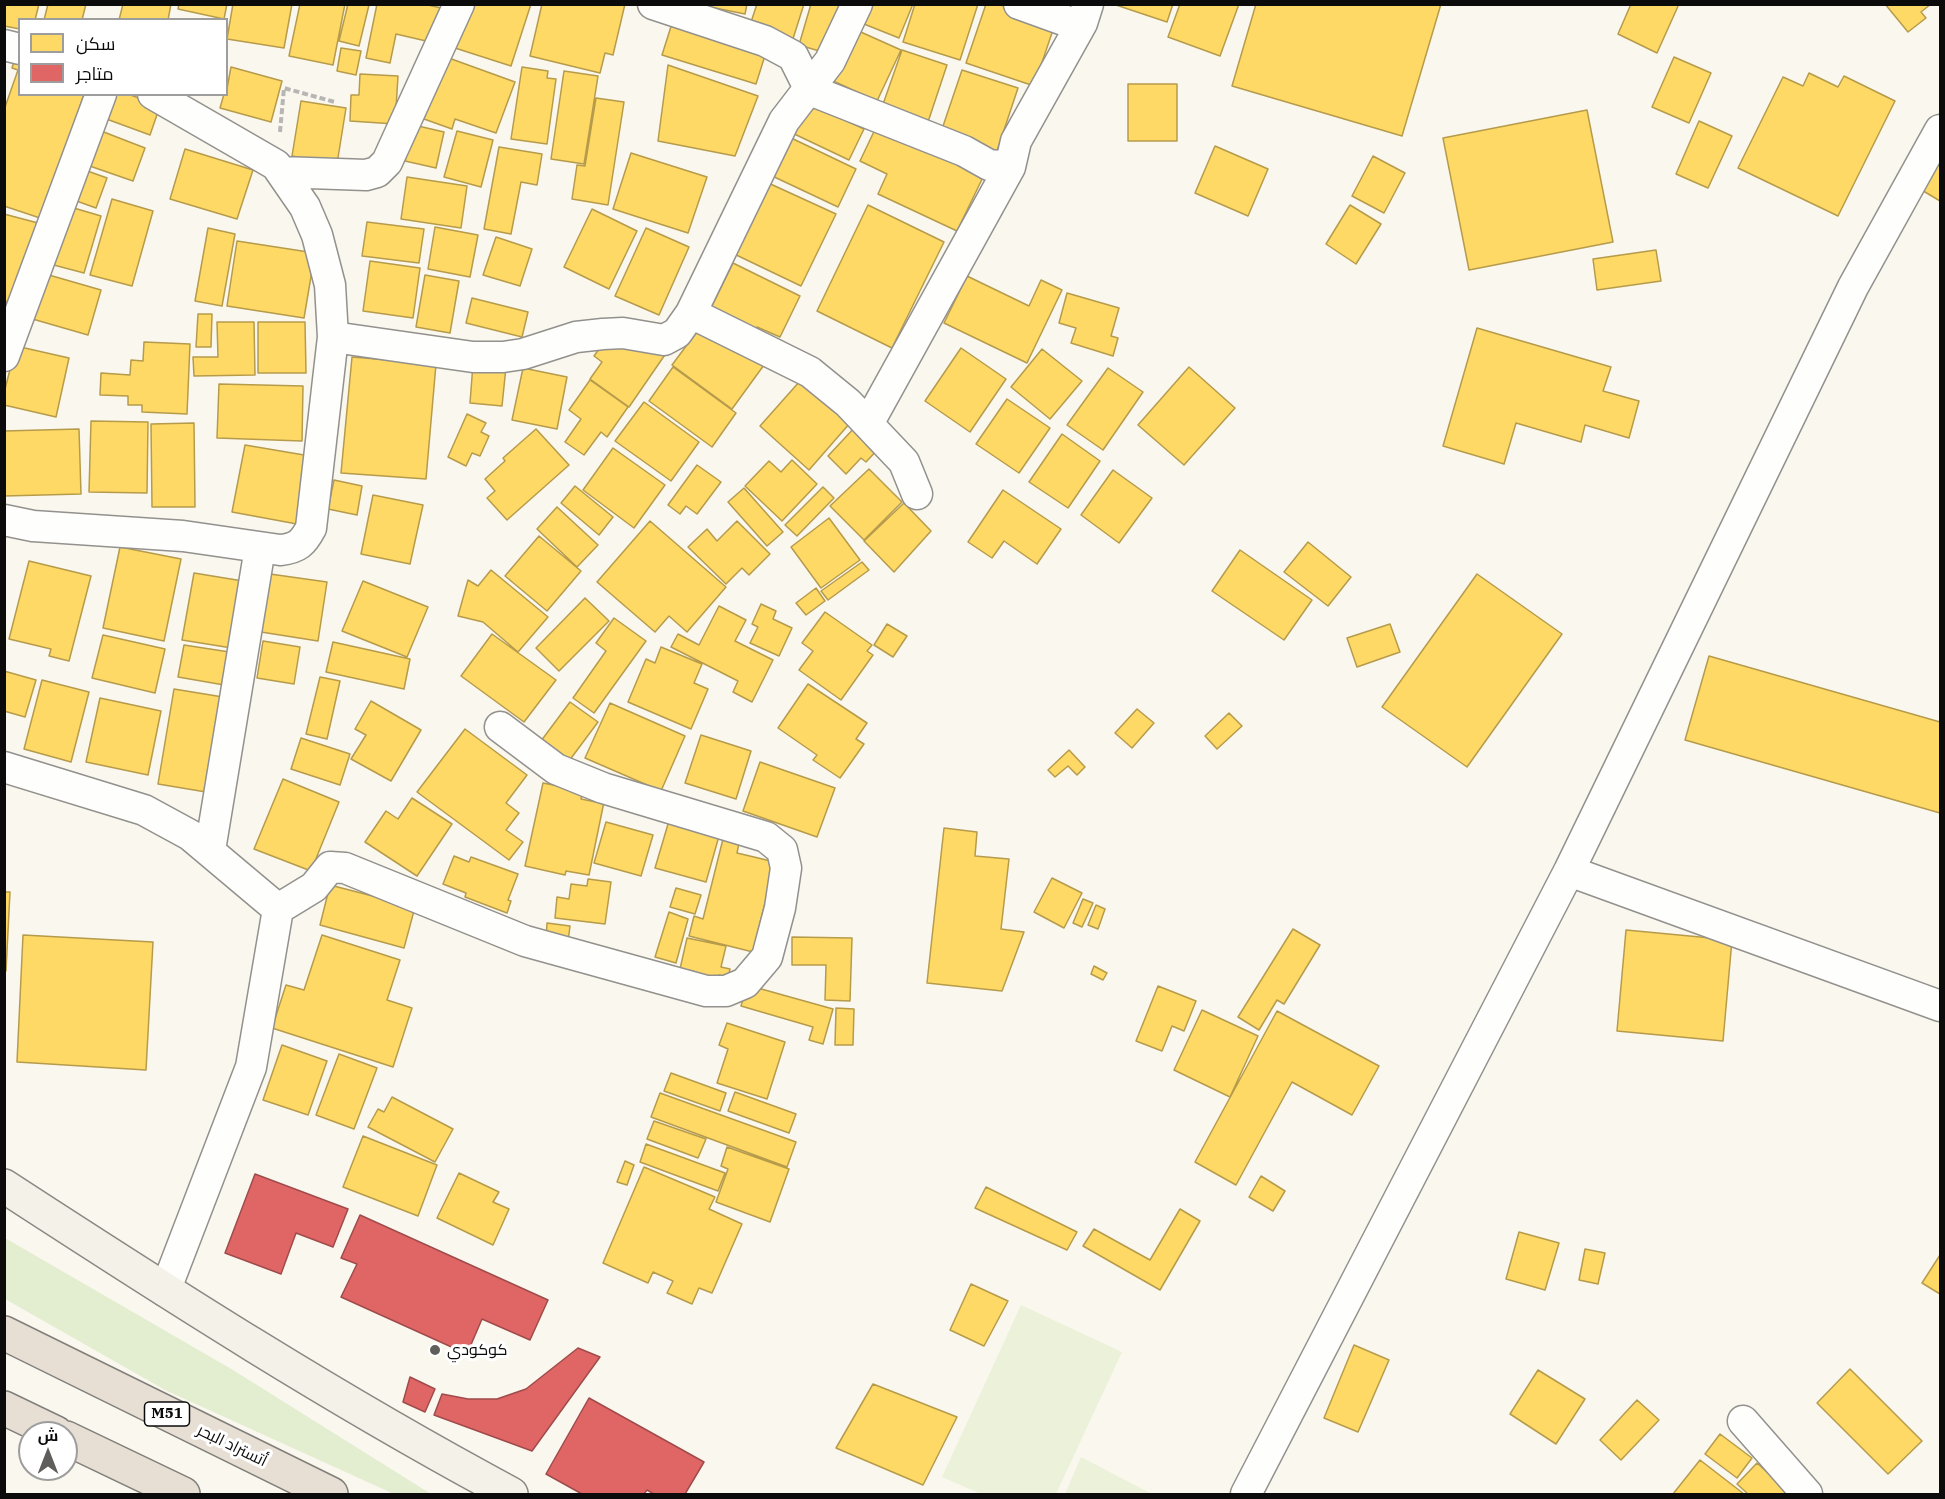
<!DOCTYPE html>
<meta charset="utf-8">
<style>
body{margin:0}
#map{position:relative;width:1945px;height:1499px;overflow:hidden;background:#faf7ee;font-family:"IBM Plex Serif",Cairo,serif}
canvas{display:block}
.frame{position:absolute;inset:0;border:6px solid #0b0b0b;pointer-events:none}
.legend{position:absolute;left:18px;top:18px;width:210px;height:78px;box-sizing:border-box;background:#fff;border:2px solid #9d9d9d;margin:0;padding:8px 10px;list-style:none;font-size:18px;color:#0b0b0b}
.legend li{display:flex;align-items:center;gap:12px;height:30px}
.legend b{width:30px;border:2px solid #9d9d9d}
.north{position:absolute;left:18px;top:1421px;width:60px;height:60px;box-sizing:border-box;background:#fff;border:2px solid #9d9d9d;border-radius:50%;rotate:0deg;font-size:16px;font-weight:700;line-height:24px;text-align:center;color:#0b0b0b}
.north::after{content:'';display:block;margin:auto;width:21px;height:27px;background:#5f5e5a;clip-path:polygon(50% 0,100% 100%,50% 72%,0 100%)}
</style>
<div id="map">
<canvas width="1945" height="1499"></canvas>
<div class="frame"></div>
<ul class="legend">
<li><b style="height:16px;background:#ffd966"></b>سكن</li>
<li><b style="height:16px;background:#e06666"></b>متاجر</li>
</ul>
<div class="north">ش</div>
</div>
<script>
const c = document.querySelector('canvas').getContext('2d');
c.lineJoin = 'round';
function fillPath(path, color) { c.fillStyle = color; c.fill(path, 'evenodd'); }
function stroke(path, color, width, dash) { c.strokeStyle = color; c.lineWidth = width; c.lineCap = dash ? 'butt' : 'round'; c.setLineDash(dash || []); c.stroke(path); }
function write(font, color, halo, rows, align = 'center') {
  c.font = font + ' "IBM Plex Serif",Cairo,serif'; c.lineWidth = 6; c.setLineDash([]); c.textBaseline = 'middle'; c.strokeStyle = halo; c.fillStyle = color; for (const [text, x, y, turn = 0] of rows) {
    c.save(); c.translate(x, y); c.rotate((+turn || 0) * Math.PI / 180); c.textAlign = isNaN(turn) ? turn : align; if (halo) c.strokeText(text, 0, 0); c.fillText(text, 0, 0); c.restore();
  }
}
fillPath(new Path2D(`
 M5 1238 233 1370 431 1494H394L165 1390 5 1299Z`), '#e3edd0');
fillPath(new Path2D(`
 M1021 1305 1122 1352 1056 1494H981L942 1477Z
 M1081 1457 1152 1494H1065Z`), '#ecf2d9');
const homes = new Path2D(`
 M4 4H39L35 20H20V29L4 26Z
 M48 4H86L82 20H44Z
 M123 4H171L168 20H119Z
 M179 4H227L224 19 178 9Z
 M233 4H292L284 48 227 39Z
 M300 4H345L333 65 289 56Z
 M348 4 369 5 359 46 339 41Z
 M377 4H423L446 9 439 44 396 34 390 63 366 58Z
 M469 4H531L511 66 455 48Z
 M542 4H625L613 55 605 53 600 73 530 56Z
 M695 4H747L745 14Z
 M757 4H804L791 45 748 31Z
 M811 4H850L826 53 799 45Z
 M872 4H913L899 38 864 24Z
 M915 4H978L960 60 903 42Z
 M986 4H998L1055 24 1034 86 966 63Z
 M1113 4H1173L1167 22Z
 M1180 4H1239L1220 56 1168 37Z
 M1256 4H1441L1402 136 1232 86Z
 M1631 4H1679L1657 53 1618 34Z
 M1885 4H1931L1921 12 1926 18 1908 32Z
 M674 17 768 46 756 84 662 55Z
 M854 29 901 50 877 101 831 80Z
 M341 48 361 51 356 75 337 71Z
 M902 50 947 65 927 125 881 110Z
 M17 52 20 53V94H84L43 219 4 206V110L18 70 12 68Z
 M446 57 515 82 496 133 455 119 452 129 424 119Z
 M1674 57 1711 73 1689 123 1652 107Z
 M668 65 758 96 735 156 658 141Z
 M231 67 282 81 271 122 220 108 224 94H226Z
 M522 67 548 71 547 78 556 79 547 144 511 139Z
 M962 70 1018 88 997 151 941 132Z
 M564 71 598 76 584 164 551 159Z
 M1809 73 1838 87 1844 76 1895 101 1838 216 1738 168 1783 77 1803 86Z
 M360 74 398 76 395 124 350 121 351 95H359Z
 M1128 84H1177V141H1128Z
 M109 94H128L160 106 150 135 101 117Z
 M596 98 624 102 608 205 572 199 577 165 585 166Z
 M301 101 346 108 337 164 292 156Z
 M817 107 864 129 849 160 788 131 795 117Z
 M1587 110 1613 242 1469 270 1443 138Z
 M879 121 986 171 957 231 878 194 887 174 860 161Z
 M1699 121 1732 136 1708 188 1676 174Z
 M414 125 444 132 436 168 405 161Z
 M96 129 145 148 133 181 84 164Z
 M457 131 493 140 481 187 444 177Z
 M787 136 856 169 838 207 768 174Z
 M1215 146 1268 169 1248 216 1195 193Z
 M499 147 542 154 537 185 521 182 511 234 484 229Z
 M185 149 253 170 237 219 170 199Z
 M1940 152V201L1920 189Z
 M631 153 707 177 688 233 613 209Z
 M1373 156 1405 173 1384 213 1352 196Z
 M82 169 107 178 96 208 71 199Z
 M407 177 467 186 461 228 401 219Z
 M764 181 836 214 801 286 730 252Z
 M112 199 153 211 132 286 90 275Z
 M868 205 944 242 892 348 817 311Z
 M1350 205 1381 224 1356 264 1326 244Z
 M67 206 101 216 84 273 50 264Z
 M592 209 637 231 609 289 564 267Z
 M4 214 38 223 15 304 4 301Z
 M367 222 424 229 419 263 362 256Z
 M435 227 478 235 470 277 428 269Z
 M208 228 235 234 222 306 195 301Z
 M646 228 689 247 659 315 615 296Z
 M496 237 532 249 520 286 483 275Z
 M237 241 315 253 304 318 227 306Z
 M1656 250 1661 281 1597 290 1593 259Z
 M370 261 420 268 413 318 363 311Z
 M733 263 800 296 780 337 757 327 753 335 708 314Z
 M42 273 101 290 88 335 29 318Z
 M425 275 459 281 450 333 416 327Z
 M967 276 1029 306 1041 280 1062 290 1027 363 944 323Z
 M1067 293 1119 308 1111 336 1118 338 1113 356 1071 343 1076 328 1059 323Z
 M472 298 528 312 522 337 466 323Z
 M198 314H212L211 347H196Z
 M217 322H254L255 375 194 376 193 357H218Z
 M258 322H305L306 373H258Z
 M704 322 764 365 732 409 672 365Z
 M1477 328 1611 367 1603 391 1639 401 1629 438 1585 425 1581 442 1516 423 1504 464 1443 446Z
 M609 335 671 346 629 407 590 379 602 362 594 356Z
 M144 342 190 344 187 414 142 412V405H128V396L100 395 101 373 130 375 131 360 143 361Z
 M16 346 69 358 56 417 4 405V393Z
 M961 348 1006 379 970 432 925 401Z
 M1042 349 1082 381 1050 419 1011 387Z
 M352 357 436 364 426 479 341 473Z
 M473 364 506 367 502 406 470 403Z
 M673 367 736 413 712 447 649 401Z
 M1189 367 1235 408 1184 465 1138 425Z
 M523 368 567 377 557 429 512 420Z
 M1108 368 1143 392 1103 450 1067 425Z
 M808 372 857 415 809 470 760 426Z
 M590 380 628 407 607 437 601 432 584 455 565 442 581 419 569 410Z
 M219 384 303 386 302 441 217 438Z
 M1007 399 1050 428 1019 473 976 444Z
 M644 402 699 442 671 481 615 441Z
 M467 414 486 423 481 432 489 436 480 456 472 453 466 466 448 457Z
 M91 421 148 422 147 493 89 492Z
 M194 423 195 507H152L151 424Z
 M857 425 880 447 866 462 861 458 846 474 828 456Z
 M79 429 81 494 4 496V431Z
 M536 429 569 465 507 520 487 498 495 491 485 479 505 461 503 458Z
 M1062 434 1100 461 1068 508 1029 482Z
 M245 445 310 456 297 524 232 512Z
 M613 448 665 485 634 528 583 490Z
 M792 460 817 484 782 521 745 486 769 461 781 472Z
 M697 465 721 482 697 514 686 506 680 514 668 505Z
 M869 469 902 502 864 540 830 506Z
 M1113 470 1152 498 1119 543 1081 515Z
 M334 480 362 486 357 515 328 509Z
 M575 486 613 517 599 535 561 503Z
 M823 487 834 498 797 536 785 525Z
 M744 488 783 532 767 546 728 502Z
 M1003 490 1061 529 1037 564 1004 541 992 558 968 542Z
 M373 495 423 505 410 564 361 554Z
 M904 503 931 531 894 572 864 541Z
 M557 507 598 545 577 567 537 529Z
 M829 518 860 560 821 588 791 547Z
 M650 521 726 587 687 632 669 616 655 632 597 582Z
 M737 521 770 554 749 575 742 568 726 584 688 547 707 529 717 541Z
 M539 536 581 571 547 611 505 576Z
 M1308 542 1351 577 1328 606 1284 572Z
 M120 547 181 559 164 641 103 628Z
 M1240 550 1312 600 1284 640 1212 591Z
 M29 561 91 576 69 661 49 656 51 649 9 639Z
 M862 562 869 570 828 600 821 591Z
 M491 570 548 617 518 652 483 622 458 616 468 580 478 586Z
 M194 573 249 582 238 649 182 640Z
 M270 574 327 582 318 641 261 632Z
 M1477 574 1562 634 1467 767 1382 707Z
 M363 581 428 607 407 657 342 631Z
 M816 588 825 601 806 615 796 603Z
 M585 598 609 621 559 671 536 648Z
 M761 604 776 611 773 619 792 628 779 656 750 643 758 627 752 624Z
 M719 606 746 620 735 641 773 660 752 702 733 692 738 681 671 647 678 634 699 645Z
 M825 612 872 645 867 651 873 655 841 700 799 670 813 651 802 643Z
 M614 618 646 641 594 713 573 698 606 651 596 643Z
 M887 624 907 636 893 657 874 645Z
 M1390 624 1400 652 1357 667 1347 638Z
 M492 634 556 680 524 722 461 676Z
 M103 635 165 649 155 693 92 678Z
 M263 641 300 647 294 684 257 678Z
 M333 642 410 659 404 689 326 672Z
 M184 645 236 653 230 686 178 677Z
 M661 647 702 664 694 683 708 689 691 729 628 702 646 659 655 663Z
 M1709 656 1940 722V813L1685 740Z
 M4 671 36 680 25 717 4 711Z
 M320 677 340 681 327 739 306 734Z
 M42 680 89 692 71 762 24 749Z
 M808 684 867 723 856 739 864 744 840 778 813 760 817 755 778 728Z
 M174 689 229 698 212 793 158 784Z
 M100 698 161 711 148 775 86 762Z
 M371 701 421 730 391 781 351 759 366 735 355 729Z
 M570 702 598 722 569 761 541 741Z
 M610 703 685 736 661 791 585 758Z
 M1137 709 1154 723 1132 748 1115 733Z
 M1229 713 1242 726 1217 749 1205 736Z
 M465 729 527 775 506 803 519 813 506 830 523 842 509 860 417 792Z
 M701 735 751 751 736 799 685 783Z
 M301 738 350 754 340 785 291 769Z
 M1069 750 1085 767 1077 775 1068 766 1055 777 1048 770Z
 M760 762 835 788 817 837 743 811Z
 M283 779 339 802 311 871 254 849Z
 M543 783 583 791 581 799 596 802 597 796 605 797 589 875 566 871 565 875 525 866Z
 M412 798 452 824 417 876 365 842 386 811 398 819Z
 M671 814 721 829 706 882 655 868Z
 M606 822 653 835 641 876 594 863Z
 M944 828 977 832 975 856 1009 859 1001 929 1024 932 1002 991 927 983Z
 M723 839 739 843 737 853 775 862 753 952 689 936 694 916 703 919Z
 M454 856 469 862 471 857 518 874 508 900 511 901 507 913 465 897 466 893 443 884Z
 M1052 878 1082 893 1064 928 1034 912Z
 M588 879 611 882 605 924 555 918 557 897 569 899 571 884 587 886Z
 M330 885 415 907 404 948 320 925Z
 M676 888 701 895 695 914 670 907Z
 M4 892H10L6 971H4Z
 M1083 899 1093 903 1082 927 1073 923Z
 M1096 905 1105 909 1098 929 1088 925Z
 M669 912 688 919 676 963 655 957Z
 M547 923 570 926 568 942 546 940Z
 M1293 929 1320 945 1284 1004 1277 1000 1259 1030 1238 1017Z
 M1626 930 1732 940 1723 1041 1617 1031Z
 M23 935 153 942 146 1070 17 1062Z
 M322 935 400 960 387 1000 412 1008 393 1067 272 1028 286 985 304 990Z
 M792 937 852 938 850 1001 825 1000 826 965H792Z
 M687 938 726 946 721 967 730 969 728 978 719 975 717 985 691 979 693 971 680 969Z
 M1094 966 1107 973 1103 980 1091 974Z
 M747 985 833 1009 823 1044 809 1040 813 1027 741 1006Z
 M1158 986 1196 1001 1184 1031 1172 1026 1162 1051 1136 1041Z
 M836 1008 854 1009 853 1045H835Z
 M1202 1010 1258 1036 1230 1097 1174 1070Z
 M1277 1011 1379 1066 1352 1115 1292 1082 1236 1185 1195 1162Z
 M727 1023 785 1042 767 1099 717 1083 728 1049 719 1045Z
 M282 1045 327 1061 308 1115 263 1100Z
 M339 1054 377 1068 354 1129 316 1115Z
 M671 1073 726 1093 720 1111 664 1091Z
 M735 1092 796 1114 789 1133 728 1111Z
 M660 1093 796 1142 787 1167 651 1117Z
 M392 1097 453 1129 435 1162 368 1127 378 1109 384 1112Z
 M654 1121 706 1139 698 1158 647 1139Z
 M363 1136 437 1165 418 1216 343 1187Z
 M646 1144 725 1173 718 1191 640 1162Z
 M727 1147 789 1169 770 1222 716 1202 728 1169 721 1166Z
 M625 1161 634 1165 627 1185 617 1182Z
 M644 1167 715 1197 709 1209 742 1224 712 1293 699 1288 692 1304 667 1293 673 1281 653 1272 648 1283 603 1263Z
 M459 1173 499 1192 493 1202 509 1209 493 1245 437 1218Z
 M1261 1176 1285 1191 1273 1211 1249 1197Z
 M986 1187 1077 1232 1067 1250 975 1208Z
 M1180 1209 1200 1221 1160 1290 1083 1246 1094 1229 1150 1260Z
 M1519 1232 1559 1243 1545 1290 1506 1279Z
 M1585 1249 1605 1253 1598 1284 1579 1280Z
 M1940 1255V1294L1922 1283Z
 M971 1284 1008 1301 984 1346 950 1330Z
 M1354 1345 1389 1360 1358 1432 1324 1418Z
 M1850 1369 1922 1441 1888 1474 1817 1403Z
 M1538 1370 1585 1399 1556 1444 1510 1414Z
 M873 1384 957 1417 923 1485 836 1448Z
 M1637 1400 1659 1420 1621 1460 1600 1440Z
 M1720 1434 1752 1458 1737 1478 1705 1454Z
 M1700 1460 1744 1494H1673Z
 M1757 1463 1788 1491 1785 1494H1748L1737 1484Z`);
fillPath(homes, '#ffd966');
stroke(homes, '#b69b4b', 1.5);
const shops = new Path2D(`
 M255 1174 348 1209 333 1247 296 1233 281 1274 225 1253Z
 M360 1215 548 1300 530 1340 482 1319 467 1354 341 1297 357 1264 341 1258Z
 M578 1348 600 1357 532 1451 434 1415 442 1394 468 1399H497L526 1389Z
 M410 1377 435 1389 425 1412 403 1402Z
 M589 1398 704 1462 685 1494H654L647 1490 644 1494H582L546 1474Z`);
fillPath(shops, '#e06666');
stroke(shops, '#a04b4b', 1.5);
const street = new Path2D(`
 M653 4 765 41 793 56 810 90 964 151 989 165 1010 167 1016 141 1082 23 1088 4
 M1019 4 1080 26
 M4 45 20 49
 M281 172 366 175 377 172 387 162 459 4
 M691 313 810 372 848 403 904 462 917 494
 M333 337 473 357H503L523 354 576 337 603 334 623 333 664 340 677 333 691 313 784 121 830 61 857 4
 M4 356 101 94
 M868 424 1010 167
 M4 520 33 526 183 536 280 550C298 548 303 543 311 528L333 337 330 285 317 235 305 207 276 165 153 94
 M4 767 144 810 190 835 278 909 251 1067 165 1291
 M210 850 260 548
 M1569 871 1940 1006
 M278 909 314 887 330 867 345 868 525 941 706 991H726L745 983 767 957 780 908 786 868 782 850 766 837 603 788 556 769 500 727
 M1743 1421 1807 1494
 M1246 1494 1569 871 1853 287 1940 130`);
const secondary = new Path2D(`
 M4 1186C170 1294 337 1401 511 1494`);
const highway = new Path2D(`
 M4 1333 331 1494
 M4 1408 56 1433
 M66 1438 183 1494`);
stroke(street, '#93918d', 33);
stroke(secondary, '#898884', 36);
stroke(highway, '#807f7a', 36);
stroke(new Path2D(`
 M280 132 284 88 335 102`), '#b7b6b5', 4, [6, 3]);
stroke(street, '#fefefc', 30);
stroke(secondary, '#f4f2e8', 33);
stroke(highway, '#e7ded4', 33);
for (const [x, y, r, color] of [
 [435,1350,6,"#5f5e5a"]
]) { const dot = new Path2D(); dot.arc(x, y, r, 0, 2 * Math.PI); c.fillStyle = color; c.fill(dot); stroke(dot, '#fff', 2); }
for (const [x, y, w] of [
 [167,1414,45]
]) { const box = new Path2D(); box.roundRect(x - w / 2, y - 12, w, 24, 4.5); c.fillStyle = '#fff'; c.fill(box); stroke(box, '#0b0b0b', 1.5); }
write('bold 15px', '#0b0b0b', null, [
 ["M51",167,1414]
]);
write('16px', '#0b0b0b', '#fff', [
 ["كوكودي",447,1350]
], 'left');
write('16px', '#0b0b0b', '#fff', [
 ["أتستراد البحر",232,1446,26]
]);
</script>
